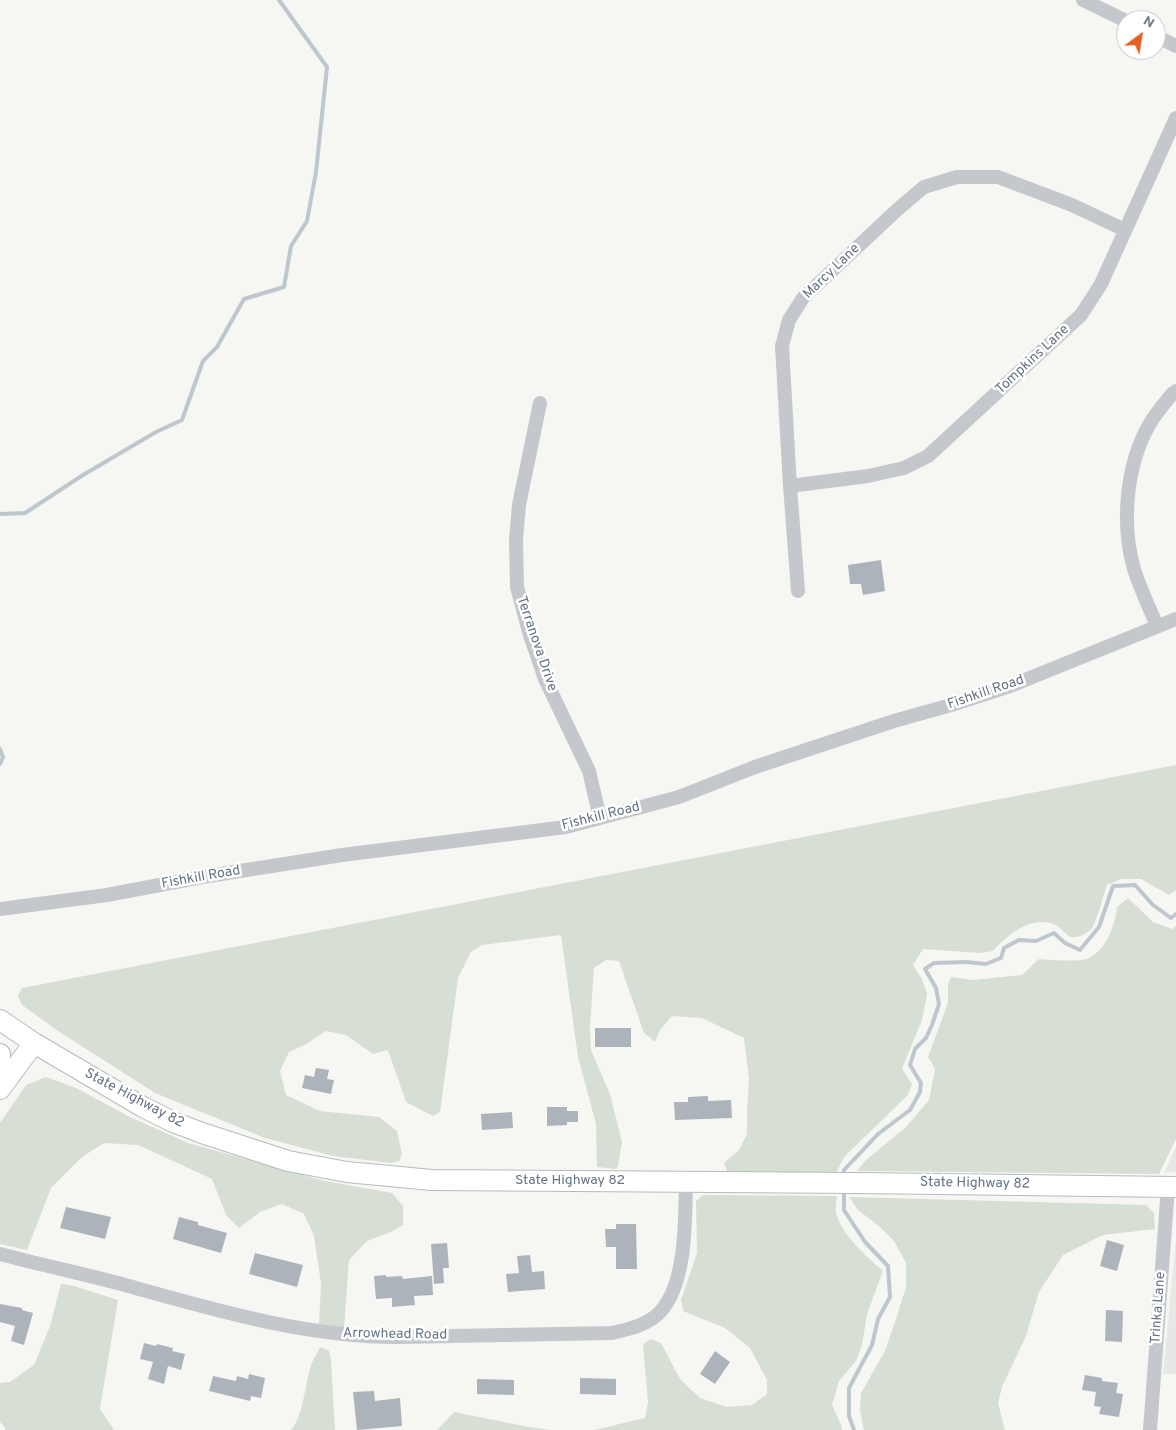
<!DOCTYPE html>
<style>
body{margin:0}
#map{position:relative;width:1176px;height:1430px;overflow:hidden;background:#f6f7f3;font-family:Overpass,sans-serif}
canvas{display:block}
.north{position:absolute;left:1116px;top:10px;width:50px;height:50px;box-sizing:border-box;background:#fff;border:1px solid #c1c7ce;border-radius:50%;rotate:31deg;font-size:14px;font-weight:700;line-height:20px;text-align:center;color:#657485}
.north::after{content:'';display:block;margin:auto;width:18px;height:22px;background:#e65f23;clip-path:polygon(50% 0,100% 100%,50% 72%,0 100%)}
</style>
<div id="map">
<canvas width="1176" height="1430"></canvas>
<div class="north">N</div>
</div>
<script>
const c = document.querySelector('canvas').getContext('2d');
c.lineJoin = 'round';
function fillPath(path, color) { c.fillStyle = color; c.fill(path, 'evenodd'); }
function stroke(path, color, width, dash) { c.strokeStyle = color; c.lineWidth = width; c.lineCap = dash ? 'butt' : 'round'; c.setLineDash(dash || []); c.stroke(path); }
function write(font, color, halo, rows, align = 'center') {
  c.font = font + ' Overpass,sans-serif'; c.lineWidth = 5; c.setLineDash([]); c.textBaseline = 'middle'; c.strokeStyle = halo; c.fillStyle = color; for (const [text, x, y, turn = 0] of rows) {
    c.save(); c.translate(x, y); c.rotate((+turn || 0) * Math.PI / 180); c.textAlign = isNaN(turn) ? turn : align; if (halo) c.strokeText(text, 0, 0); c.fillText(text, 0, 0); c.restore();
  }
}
fillPath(new Path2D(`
 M1176 1146V1172L1164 1173Z
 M1176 1239V1374H1163Z`), '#e7e8e6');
fillPath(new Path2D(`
 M1176 765V890L1169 895 1141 879H1122L1107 885C1104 894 1096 923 1092 928 1087 934 1078 938 1071 937 1066 935 1061 928 1056 925 1032 914 1007 935 993 951L979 953 923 949 913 965 922 979 927 994 922 1020 902 1069 912 1084 908 1095 844 1157 836 1173 746 1175 727 1171 724 1163 739 1150 747 1134V1110L749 1079 744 1038 702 1018 672 1016 660 1030 655 1042 644 1033 619 961 606 960 594 968 590 1027 591 1050 610 1094 622 1142 618 1166 615 1169 597 1167 596 1124 578 1057 561 935 482 945 471 952 458 978 440 1112 433 1116 406 1102 388 1050 373 1054 346 1035 326 1031 305 1045 289 1052 280 1071 286 1095 320 1111 379 1117 397 1131 402 1154 399 1161 391 1163 333 1156 265 1138 155 1093 58 1031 22 1005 18 996 22 988Z
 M1128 898 1153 922 1172 929 1176 926V1139L1159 1174 857 1171 866 1160 905 1128 929 1100 935 1069 928 1057 948 1003V985L951 977 973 980 1022 975 1039 959C1050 960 1077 962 1086 959 1106 952 1115 926 1117 907Z
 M46 1077 76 1088 130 1117 188 1143 325 1181 392 1193 403 1206V1225L391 1232 367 1241 349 1260 344 1327 319 1326 321 1283 314 1236 304 1214 282 1204 260 1212 239 1228 226 1215 212 1179 138 1145 104 1143 82 1157 51 1188 27 1250 0 1244V1123L26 1085Z
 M703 1195 837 1196C836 1201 835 1207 836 1212 840 1233 867 1257 883 1271L867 1314 862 1345 856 1361 839 1381 832 1405 842 1427V1430H594L645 1418 648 1402 643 1344 651 1339 661 1343 680 1379 700 1398 727 1407 752 1405 767 1394V1380L750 1348 725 1328 683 1311 681 1300 697 1253 696 1201Z
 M849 1197 1146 1205 1154 1213 1155 1229 1103 1235 1063 1255 1039 1292 1026 1336 1002 1387 998 1403 1005 1430H864L860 1410 861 1393 885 1351 896 1319 906 1287V1263L894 1241 879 1226 858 1210Z
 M61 1284 74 1286 118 1300 100 1409 114 1430H5V1427L0 1422V1383L10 1382 34 1365 50 1326Z
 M320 1347 329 1351 331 1360 335 1430H291C303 1416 305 1386 310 1369 312 1361 317 1354 320 1347Z
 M454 1412 529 1427 551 1430H437Z`), '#d7ded4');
stroke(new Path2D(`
 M0 514 25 513 83 475 156 432 182 420 203 361 217 347 244 299 284 287 291 246 307 221 316 172 327 67 279 0
 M0 749 3 757 0 764
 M844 1178V1170L878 1134 910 1110 920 1092 921 1083 910 1065 915 1049 926 1038 932 1025 939 1004 936 988 925 969 934 963 967 962 986 964 1001 958 1004 948 1019 940 1036 941 1054 933 1065 943 1080 950 1099 927 1113 886 1135 885 1153 905 1171 918 1176 914
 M844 1190V1210L865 1242 888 1266 890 1297 878 1319 872 1345 849 1388V1416L854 1430`), '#bdc7cd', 4);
fillPath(new Path2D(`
 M881 560 885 591 863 595 861 584H850L848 565Z
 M595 1028H631V1047H595Z
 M316 1068 329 1070 327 1079 334 1080 331 1094 302 1088 305 1075 314 1077Z
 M708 1096V1101L731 1100 732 1118 675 1120 674 1102H688V1097Z
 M547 1107H567V1111H578V1122H567V1125L547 1126Z
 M512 1112 513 1128 482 1130 481 1114Z
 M66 1207 111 1217 105 1239 60 1228Z
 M179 1217 198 1222V1225L227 1233 221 1253 173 1239Z
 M616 1224H636L637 1269H616V1247H606L605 1229H616Z
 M1107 1240 1124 1245 1117 1271 1100 1266Z
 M447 1243 449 1268H443L444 1283 434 1284 431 1244Z
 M255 1253 303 1265 297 1287 249 1274Z
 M530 1255 532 1272 544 1271 545 1289 508 1292 506 1274 519 1273 517 1256Z
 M386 1275V1277L402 1276 403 1279 432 1276 433 1295 414 1296 415 1305 392 1307V1298L376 1299 374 1276Z
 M0 1304 22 1308V1310L33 1313 24 1345 11 1341 15 1326 0 1322Z
 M1106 1310 1123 1311 1122 1342 1105 1341Z
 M144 1343 156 1346 157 1344 173 1348 172 1351 185 1354 181 1370 168 1366 164 1384 148 1379 153 1362 140 1359Z
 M715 1351 730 1362 715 1384 700 1374Z
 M249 1374 265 1378 261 1398 251 1396 250 1401 209 1391 213 1376 236 1381 237 1376 248 1379Z
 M1085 1375 1102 1378V1381L1118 1383 1116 1393 1123 1394 1119 1417 1099 1414 1101 1407 1094 1406 1096 1392 1082 1390Z
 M580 1378 616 1379V1395L580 1394Z
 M477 1379 514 1380V1395L477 1394Z
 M374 1391 375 1401 400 1398 402 1426 357 1430 353 1392Z`), '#acb3ba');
const secondary = new Path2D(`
 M0 1020 34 1043 143 1107 173 1122 202 1133 288 1161 347 1172 432 1180 858 1183 1176 1187
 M0 1054V1070
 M0 1089 34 1043`);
stroke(secondary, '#b6bbc0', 22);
stroke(new Path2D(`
 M1083 0 1126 21
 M1156 36 1176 46
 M540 403 519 505 516 539 517 587 529 632 545 679 589 771 600 818
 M790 486 868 476 904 468 928 456 1081 315 1101 284 1176 118
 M798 591 790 486 782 346 789 320 803 298 898 209 924 187 957 177H998L1072 205 1125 230
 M1157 626C1149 607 1140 588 1134 569 1121 524 1126 466 1149 425 1155 414 1164 404 1172 394L1176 391
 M0 909 107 895 202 877 342 855 566 827 679 797 755 767 894 721 951 705 1010 686 1176 619
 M0 1254C42 1265 84 1274 125 1285 215 1310 305 1337 399 1337L612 1333C629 1329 648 1325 660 1312 687 1283 685 1219 686 1182
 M1150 1430 1168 1187`), '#c4c7cb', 14);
stroke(secondary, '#fff', 20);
write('14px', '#657485', '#fff', [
 ["Marcy Lane",832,272,-44],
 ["Tompkins Lane",1033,360,-43],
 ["Terranova Drive",536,644,71],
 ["Fishkill Road",986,693,-19],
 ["Fishkill Road",601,817,-14],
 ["Fishkill Road",201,878,-10],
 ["State Highway 82",134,1099,28],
 ["State Highway 82",570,1181],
 ["State Highway 82",975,1184,1],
 ["Trinka Lane",1159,1308,-86],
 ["Arrowhead Road",395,1335,1]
]);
</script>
